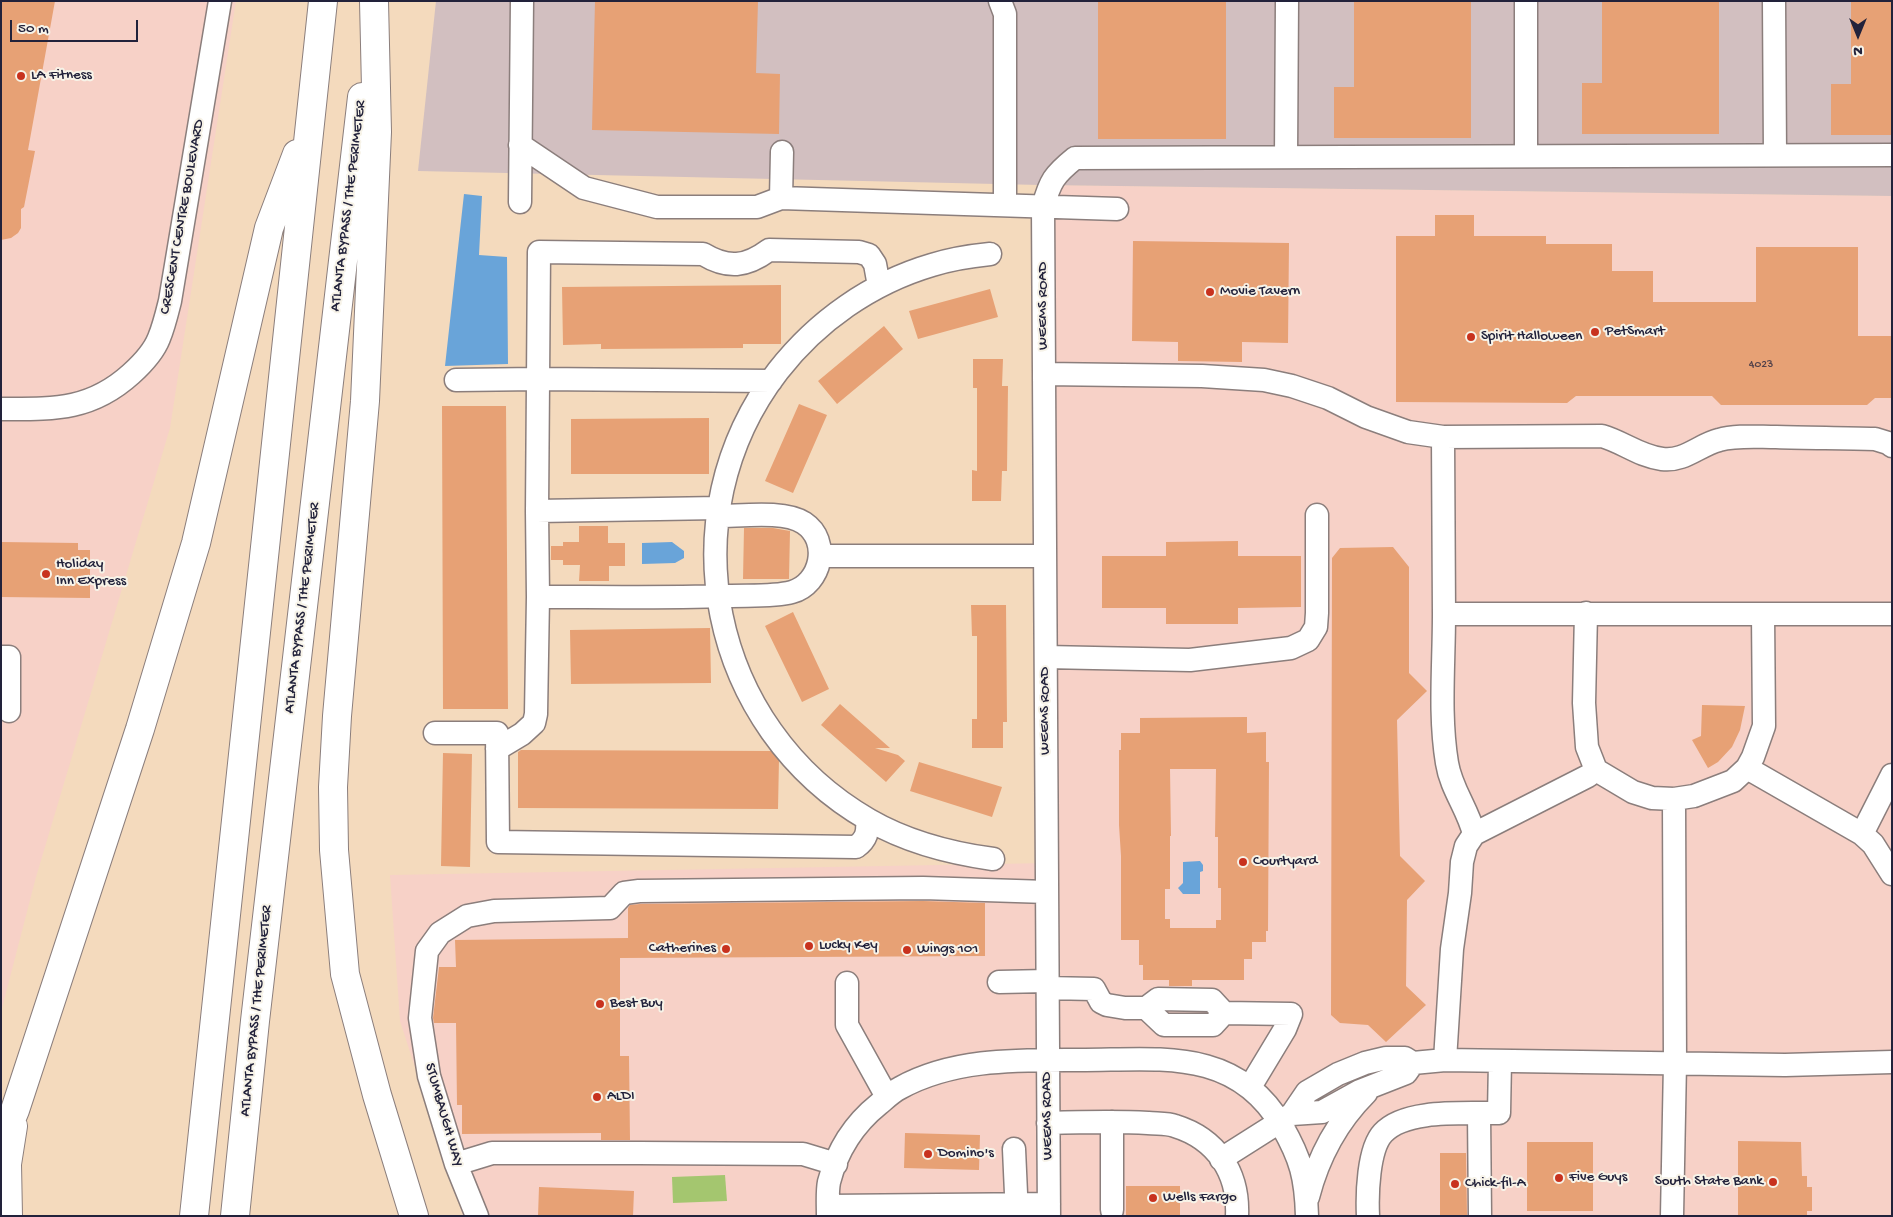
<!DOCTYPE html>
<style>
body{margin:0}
#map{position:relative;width:1893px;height:1217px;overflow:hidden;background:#f4dabd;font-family:"Gochi Hand",sans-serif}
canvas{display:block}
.frame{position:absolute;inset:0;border:2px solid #22223b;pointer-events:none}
.north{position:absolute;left:1833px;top:10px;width:50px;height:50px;-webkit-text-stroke:4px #f7f3e8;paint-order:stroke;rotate:180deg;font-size:14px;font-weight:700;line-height:20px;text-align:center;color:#22223b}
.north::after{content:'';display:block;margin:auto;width:18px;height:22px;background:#22223b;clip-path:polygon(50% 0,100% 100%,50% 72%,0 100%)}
.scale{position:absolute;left:10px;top:20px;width:128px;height:22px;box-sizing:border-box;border:2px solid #22223b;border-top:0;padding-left:6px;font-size:15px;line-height:18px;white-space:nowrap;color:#22223b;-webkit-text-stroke:4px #f7f3e8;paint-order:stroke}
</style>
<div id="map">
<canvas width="1893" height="1217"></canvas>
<div class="frame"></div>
<div class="north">N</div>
<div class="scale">50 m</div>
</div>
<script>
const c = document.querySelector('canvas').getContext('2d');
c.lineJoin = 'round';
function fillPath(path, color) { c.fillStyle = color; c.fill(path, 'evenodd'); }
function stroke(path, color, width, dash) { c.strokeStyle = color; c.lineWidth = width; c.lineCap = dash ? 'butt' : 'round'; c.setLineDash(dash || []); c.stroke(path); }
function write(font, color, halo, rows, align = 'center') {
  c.font = font + ' "Gochi Hand",sans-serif'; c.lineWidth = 4; c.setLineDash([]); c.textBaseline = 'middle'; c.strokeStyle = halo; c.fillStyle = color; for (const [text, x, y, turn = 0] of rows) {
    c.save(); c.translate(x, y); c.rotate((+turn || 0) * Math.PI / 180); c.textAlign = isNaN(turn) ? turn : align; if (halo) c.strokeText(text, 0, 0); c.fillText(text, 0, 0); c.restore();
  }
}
fillPath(new Path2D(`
 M1 1H236L170 428 36 877 1 1012Z
 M1041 185 1892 196V1216H463L400 1021 390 875 1049 863Z`), '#f7d1c7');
fillPath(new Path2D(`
 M436 1H1892V196L1041 185 418 171Z`), '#d2bfc0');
fillPath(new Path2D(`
 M725 1175 727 1201 673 1203 672 1177Z`), '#a4c66f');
fillPath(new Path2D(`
 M464 194 482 196 479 255 507 257 508 364 445 366Z
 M672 542 684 551V558L675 563 642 564V543Z
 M1200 861 1203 865V871L1200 872V894H1183L1178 888 1183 883V862Z`), '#69a4d9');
fillPath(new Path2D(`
 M1 1H55L28 150 35 151 24 207 21 209V228L18 233 11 238 1 240Z
 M595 1H758L756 73 780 74 779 134 592 130Z
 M1098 1H1226V139H1098Z
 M1354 1H1471V138H1334V87H1354Z
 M1602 1H1719V134H1582V83H1602Z
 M1851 1H1892V135H1831V84H1851Z
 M1435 215H1474V236H1546V244H1612V271H1653V302H1756V247H1858V336H1892V398H1875L1867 405H1721L1712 396H1576L1567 403 1396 402V236H1435Z
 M1133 241 1289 243 1288 343 1242 342V362L1178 361V342L1132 341Z
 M781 285V344H743V348L601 349V344L563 345 562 287Z
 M990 289 998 317 918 339 909 311Z
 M884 326 903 349 837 404 818 381Z
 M973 359H1003L1002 386H1008L1007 471H1002L1001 501H972V470L977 471V388H973Z
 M799 404 827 415 793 493 765 481Z
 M442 406H506L508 709H443Z
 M709 418V474H571V419Z
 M579 526H608V543H625V566H609V581H579L580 565H563V560H551V546H563V542H579Z
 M744 528H773L790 531 789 579H743Z
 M1238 541V556H1301V607L1238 608V624H1166V608H1102V556H1166V542Z
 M1 542 78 543V550H90V598L1 597Z
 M1393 547 1409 567V673L1427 691 1397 720 1400 856 1425 881 1407 900 1406 986 1426 1005 1386 1042 1368 1025 1340 1023 1331 1015 1332 558 1340 548Z
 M971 605H1006L1007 722H1003V748H972V719H977V636H972Z
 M793 612 829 689 802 702 765 626Z
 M710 628 711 683 571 684 570 630Z
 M840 704 890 748H875L898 755 905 761 886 782 821 725Z
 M1702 705 1745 706 1740 730 1732 747 1718 762 1708 768 1692 740 1701 736Z
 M1247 717V733L1266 732V762H1269L1268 931H1266V942H1252V959H1244V980H1192V986H1169V980H1143V965H1139V940H1121V856L1119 825V750H1121V733H1140V718ZM1170 769H1216L1215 837H1218V888H1221V920H1216V928H1170V919H1165V889H1170V836H1171Z
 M521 750 771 751 779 759 778 809 518 808V752Z
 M443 753 472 754 470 867 441 866Z
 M919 762 1002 787 992 817 910 791Z
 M923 901 985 903V956L620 958V1056H629L630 1140H601V1133L462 1134V1105H457L456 1023H434L433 1018 439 967H456L455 940 628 938V908L630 905 640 904Z
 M905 1133 980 1135 979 1170 904 1168Z
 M1738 1141 1801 1142 1802 1176H1807V1187H1812V1211H1807V1216H1738Z
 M1527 1142H1593V1211H1527Z
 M1440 1153H1466L1467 1216H1440Z
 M1126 1186H1180V1216H1126Z
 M539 1187 634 1191 633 1216H538Z`), '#e7a175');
const minor = new Path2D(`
 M1000 1 1005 14V204
 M1774 1 1775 155
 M520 145 584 188 657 207H757L781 198 1117 209
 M1526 156V1
 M1286 157 1287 1
 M781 198 782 152
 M520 202 522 1
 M990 254C970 256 951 259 932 265 871 283 817 321 778 371 666 516 709 728 869 820 907 842 949 853 993 859
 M1044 374 1202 376 1264 380 1292 386 1328 398 1366 417 1408 432 1443 437 1602 436C1623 442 1639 456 1662 459 1684 462 1699 445 1719 440 1736 435 1757 437 1776 437 1809 438 1842 438 1875 439L1888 443 1892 446
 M456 380 538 379 771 381
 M1 409C53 409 90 411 131 374 141 365 154 351 159 338 164 326 167 313 170 301L220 1
 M1443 437C1443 496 1444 556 1444 615 1444 665 1439 715 1447 763 1451 789 1468 809 1474 834
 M537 511 719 508
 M820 556H1045
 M538 597C601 597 665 598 728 596 747 595 774 597 792 592 821 584 831 541 804 523 785 510 741 516 718 516
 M1586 613 1584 703 1587 747 1596 770 1633 792 1652 798 1674 799 1694 796 1733 781 1747 768 1753 757 1764 726 1763 614
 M1444 614H1892
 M1 657H9V711
 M1046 657 1190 660 1291 648 1308 640 1316 627 1317 613V515
 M435 733H497L498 842 856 847C867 839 868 832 867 819
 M497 749 522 734 534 723 536 714 538 597 537 511 539 252 703 254C728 269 746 267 769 250L859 252 869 255 875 264 879 286
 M1747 768 1862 834 1873 844 1892 874
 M1862 834 1892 775
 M999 982 1047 981
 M847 983V1025L887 1097
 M1047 988 1094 989 1101 1002 1107 1005 1125 1008H1146L1158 999 1212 1000 1224 1013
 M1146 1008 1164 1025H1213L1224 1013 1291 1014 1285 1029 1250 1087
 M1445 1060 1452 949 1460 893 1462 862 1466 846 1474 834 1588 776 1596 770
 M1479 1113 1480 1216
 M1292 1114 1307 1092 1338 1074 1365 1063 1386 1058H1405L1413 1063 1445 1060 1785 1065 1892 1062
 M1112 1122V1210
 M1048 1123C1081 1122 1115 1121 1148 1123 1157 1124 1167 1123 1175 1126 1217 1139 1239 1173 1237 1216
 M1014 1149 1017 1216
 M1221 1159 1292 1114 1322 1112 1360 1091 1406 1073 1413 1063
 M456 1164 492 1153H639L803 1154 836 1164
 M1308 1197C1318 1158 1338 1121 1366 1093
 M828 1206 1049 1204
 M477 1216 456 1164 429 1076 420 1018 427 951 440 933 467 916 494 911 610 908 624 893 639 891 923 888 1047 892
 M828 1216C828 1205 827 1192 829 1182 837 1151 854 1124 879 1104 885 1099 892 1092 900 1088 952 1059 1015 1060 1073 1060 1154 1061 1234 1044 1282 1126 1301 1159 1306 1178 1307 1216
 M1049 1216 1043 207C1050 181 1054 175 1075 158L1892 155
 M1368 1216C1367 1195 1368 1149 1383 1133 1406 1108 1467 1114 1499 1113L1500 1061
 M1672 1216 1675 1063 1674 799`);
const highway = new Path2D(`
 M374 1 377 132 365 401 337 716 333 787 334 850 345 974 377 1095 414 1216
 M1 1144 15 1110 140 729 196 543 269 228 297 154
 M8 1216 7 1164 13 1126
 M194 1216 323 1
 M235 1216 255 1021 362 97`);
stroke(minor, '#8b7e7c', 25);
stroke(highway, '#8b7e7c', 30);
stroke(minor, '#fff', 22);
stroke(highway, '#fff', 28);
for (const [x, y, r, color] of [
 [21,76,5,"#c8321e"],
 [1210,292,5,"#c8321e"],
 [1595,332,5,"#c8321e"],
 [1471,337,5,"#c8321e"],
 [46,574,5,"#c8321e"],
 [1243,862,5,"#c8321e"],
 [809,946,5,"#c8321e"],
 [726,949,5,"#c8321e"],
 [907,950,5,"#c8321e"],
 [600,1004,5,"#c8321e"],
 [597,1097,5,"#c8321e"],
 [928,1154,5,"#c8321e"],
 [1559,1178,5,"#c8321e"],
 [1773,1182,5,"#c8321e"],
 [1455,1184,5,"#c8321e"],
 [1153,1198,5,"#c8321e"]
]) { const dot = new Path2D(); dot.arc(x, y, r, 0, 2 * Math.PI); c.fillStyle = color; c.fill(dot); stroke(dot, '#f7f3e8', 2); }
write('12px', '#53424a', null, [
 ["4023",1761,365]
]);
write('15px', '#22223b', '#f7f3e8', [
 ["LA Fitness",31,76],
 ["Movie Tavern",1220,292],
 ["PetSmart",1605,332],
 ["Spirit Halloween",1481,337],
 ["Holiday",56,565],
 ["Inn Express",56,582],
 ["Courtyard",1253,862],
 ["Lucky Key",819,946],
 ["Catherines",716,949,"right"],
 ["Wings 101",917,950],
 ["Best Buy",610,1004],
 ["ALDI",607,1097],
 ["Domino's",938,1154],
 ["Five Guys",1569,1178],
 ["South State Bank",1763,1182,"right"],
 ["Chick-fil-A",1465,1184],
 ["Wells Fargo",1163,1198]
], 'left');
write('15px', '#22223b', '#f7f3e8', [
 ["ATLANTA BYPASS / THE PERIMETER",349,206,-83],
 ["CRESCENT CENTRE BOULEVARD",183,217,-80],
 ["WEEMS ROAD",1044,306,-90],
 ["ATLANTA BYPASS / THE PERIMETER",303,608,-83],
 ["WEEMS ROAD",1046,711,-90],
 ["ATLANTA BYPASS / THE PERIMETER",257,1011,-84],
 ["STUMBAUGH WAY",443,1115,74],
 ["WEEMS ROAD",1048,1116,-91]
]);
</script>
